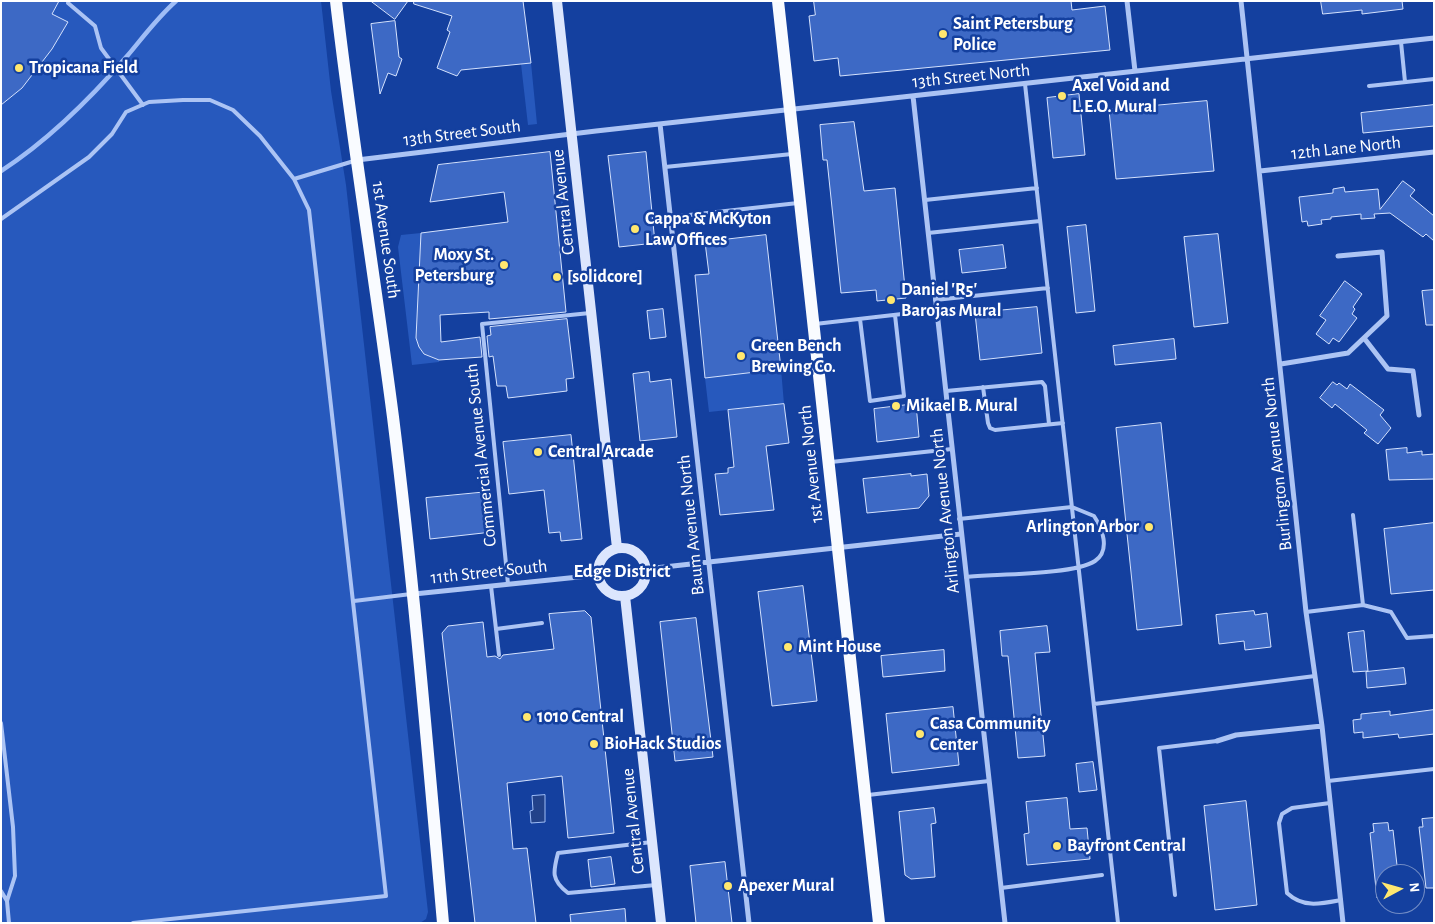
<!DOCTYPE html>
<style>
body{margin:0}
#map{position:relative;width:1435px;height:924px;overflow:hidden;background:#14409f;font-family:"Alegreya Sans",sans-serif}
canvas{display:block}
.frame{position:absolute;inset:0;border:2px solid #fff;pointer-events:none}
.north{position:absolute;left:1375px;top:864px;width:50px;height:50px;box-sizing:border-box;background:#14409f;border:1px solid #728cc5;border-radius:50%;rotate:84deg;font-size:14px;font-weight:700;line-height:20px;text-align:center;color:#fff}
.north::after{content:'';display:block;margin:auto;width:18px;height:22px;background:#ffe76f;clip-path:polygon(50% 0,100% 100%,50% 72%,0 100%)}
</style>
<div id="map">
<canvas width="1435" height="924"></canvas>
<div class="frame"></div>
<div class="north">N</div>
</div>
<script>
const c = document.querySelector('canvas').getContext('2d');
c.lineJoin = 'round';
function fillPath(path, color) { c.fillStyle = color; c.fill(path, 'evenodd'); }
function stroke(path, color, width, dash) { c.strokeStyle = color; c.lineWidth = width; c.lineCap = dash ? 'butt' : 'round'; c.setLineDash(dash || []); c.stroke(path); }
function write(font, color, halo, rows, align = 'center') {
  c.font = font + ' "Alegreya Sans",sans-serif'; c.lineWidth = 5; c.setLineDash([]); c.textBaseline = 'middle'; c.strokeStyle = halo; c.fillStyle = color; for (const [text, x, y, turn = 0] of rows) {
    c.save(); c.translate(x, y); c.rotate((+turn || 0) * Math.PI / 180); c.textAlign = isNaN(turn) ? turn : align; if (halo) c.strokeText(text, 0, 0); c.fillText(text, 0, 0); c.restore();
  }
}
fillPath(new Path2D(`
 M1 1H321L331 91 346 185 428 912 426 919 420 923H1Z
 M531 63 537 124 528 125 521 64Z
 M564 167 568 196 561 205 558 168Z
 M421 233 416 337C420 351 426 356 439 360V362L412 365 398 247 401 235Z
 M781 369 784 404 709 412 705 378Z`), '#2759bd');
const water = new Path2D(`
 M545 795V822L531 823 530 811 533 810 532 796Z`);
fillPath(water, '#22428a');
stroke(water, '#9fbdf6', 1);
stroke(new Path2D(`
 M1 171C49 140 91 98 128 55 144 36 157 18 176 1`), '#9fbdf6', 4.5);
const building = new Path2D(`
 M1 1H59L52 14 68 22 52 49 22 88 1 105Z
 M371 1H408L395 19Z
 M414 1H523L531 63 461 70 457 76 437 68 450 32 447 30 452 16 414 4Z
 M814 1H1071L1072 10 1105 6 1110 50 840 76 838 58 814 61 809 16 815 15Z
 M1321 1H1402L1403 9 1362 14V10L1323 14Z
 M395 21 399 57 402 59 396 76 388 73 380 94 371 24Z
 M1079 94 1085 155 1053 158 1047 98Z
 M1207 101 1214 171 1116 179 1109 110Z
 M1434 105V126L1363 133 1361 113Z
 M854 122 864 191 895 188 906 298 877 301 876 290 841 293 827 160H823L820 125Z
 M550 152 566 312 489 319V312L440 315 441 342 480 337 482 357 439 360 424 354 419 347 416 338 421 233 508 222 504 192 430 202 438 165Z
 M646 152 655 243 619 247 608 156Z
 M1403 181 1415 190 1410 196 1434 216V241L1426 234 1423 237 1390 213 1374 214 1375 218 1361 219V214L1331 217V219L1321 220 1322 224 1308 226 1307 221 1302 222 1299 197 1333 193V189L1344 187 1345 192 1378 189 1380 209Z
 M1086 225 1095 311 1076 313 1067 227Z
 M1218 234 1228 323 1194 327 1184 237Z
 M766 235 781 369 705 378 695 275 709 274 705 242Z
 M1003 245 1006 268 962 273 959 250Z
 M1345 281 1362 294 1353 307 1355 309 1352 314 1357 318 1339 342 1333 338 1329 344 1316 334 1326 320 1320 316Z
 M1434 290V325H1426L1422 291Z
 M1037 307 1042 353 980 360 975 313Z
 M663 309 666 337 650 339 647 311Z
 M567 319 574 378 566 379 567 391 508 398 506 386H497L493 356 489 357 487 336 491 335 490 327Z
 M1174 339 1176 359 1115 365 1113 346Z
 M649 372 650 382 671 379 677 437 640 441 633 374Z
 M1333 382 1337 385 1339 383 1347 389 1350 384 1384 410 1380 415 1391 428 1378 444 1364 433 1367 430 1335 404 1332 408 1320 398Z
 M784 404 789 443 766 446 774 510 720 515 715 474 728 473V468L734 467 728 410Z
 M916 404 919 437 877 442 874 409Z
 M1161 423 1182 625 1137 630 1116 428Z
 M571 435 582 539 561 541 560 532 549 533 544 490 509 494 503 442Z
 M1407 448V453L1422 451V455L1434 454V479L1389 480 1386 450Z
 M911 474V476L927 474 929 496 919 508 867 513 863 479Z
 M488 492 492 532 430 539 426 498Z
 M1434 523V590L1391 594 1384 529Z
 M803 586 817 701 772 706 758 592Z
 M585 611 591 617 614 833 568 838 562 776 507 783 513 849 527 848 536 923H475L442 633 448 626 483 622 487 657 495 656 500 659 503 655 554 649 549 614Z
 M1254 611 1255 615 1267 613 1271 647 1245 650 1244 641 1219 644 1216 615Z
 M696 618 713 757 675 761 660 622Z
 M1047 626 1050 652 1035 653 1045 756 1018 758 1008 656H1002L1000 631Z
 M1364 631 1368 671 1353 672 1348 633Z
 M944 650 945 671 883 677 881 656Z
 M1404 668 1406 684 1367 688 1366 672Z
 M953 707 959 765 892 773 886 714Z
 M1434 710V734L1399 738 1398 734 1363 738V732L1354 733 1353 720 1361 719V714L1390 711V715Z
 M1093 762 1097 790 1079 792 1076 764Z
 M1067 798 1070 829 1087 828 1090 859 1027 865 1024 834 1029 833 1026 802Z
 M1246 801 1257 905 1215 910 1204 806Z
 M934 808 936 823 931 824 935 877 911 879 905 875 899 812Z
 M1434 818V888H1426L1419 827H1423L1422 819Z
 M1388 823 1389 831 1393 830 1398 874H1385V898H1377L1370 833 1374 832 1373 824Z
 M611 857 615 884 591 887 588 860Z
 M725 862 732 923H696L690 866Z
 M625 909 626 923H571L570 915Z`);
fillPath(building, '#3d69c5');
stroke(building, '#d5e2fd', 1);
stroke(new Path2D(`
 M68 3 95 26 101 48 143 105
 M1401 42 1405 82
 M1025 84 1118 923
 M1369 86 1434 79
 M665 167 792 154
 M294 179 354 161
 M925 200 1037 188
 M671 217 798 203
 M1 219 89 157 112 134 126 112 149 102 183 100H210L233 110 260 136 294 179 309 210 386 896 133 923
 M928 233 1040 221
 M935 300 1048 288
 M860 319 870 401 904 396 895 315
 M815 324 937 310
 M983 387 988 423 990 428 995 430 1063 423
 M946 391 1042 382 1045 386 1049 424
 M831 462 952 449
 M959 519 1072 507 1094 516C1102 528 1111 550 1095 561 1074 575 995 574 966 577
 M508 584 482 324 590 313
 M491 586 499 655
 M354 601 411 594
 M1363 605 1391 612 1407 638 1434 636
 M1306 612 1363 605 1353 515
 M496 629 542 623
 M1094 704 1315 676
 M1 723 13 827 15 876 7 901 1 891
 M1328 781 1434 769
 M868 795 989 781
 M1330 803 1292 808 1282 814 1279 823 1287 893C1303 908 1320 904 1341 900
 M652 842 558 853C553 872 551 880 568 893L656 885
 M1001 888 1102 875
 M1175 895 1159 748 1217 741
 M7 901 9 923`), '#acc4f4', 4);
stroke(new Path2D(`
 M1127 1 1135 71
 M1241 1 1306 612 1322 726 1343 923
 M913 96 1005 923
 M660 124 749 923
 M357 160 596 131 1434 38
 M1260 171 1434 152
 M1364 338 1388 369 1413 371 1419 415
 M1281 364 1348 353 1387 316 1382 252 1338 256
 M646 569 961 534
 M414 594 598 575
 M1217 741 1236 735 1322 726`), '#acc4f4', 5);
stroke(new Path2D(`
 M557 1 617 548
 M598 572a24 24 0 1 1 48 0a24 24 0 1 1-48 0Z
 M625 596 661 923`), '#dce6fd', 10);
stroke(new Path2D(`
 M336 1C352 140 375 278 393 417 414 585 428 754 443 923
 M778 1 879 923`), '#f9fbff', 12);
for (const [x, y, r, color] of [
 [943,34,5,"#ffe76f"],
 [19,68,5,"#ffe76f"],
 [1062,96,5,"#ffe76f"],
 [635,229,5,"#ffe76f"],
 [504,265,5,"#ffe76f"],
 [557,277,5,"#ffe76f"],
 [891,300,5,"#ffe76f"],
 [741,356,5,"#ffe76f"],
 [896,406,5,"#ffe76f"],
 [538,452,5,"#ffe76f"],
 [1149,527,5,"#ffe76f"],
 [788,647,5,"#ffe76f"],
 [527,717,5,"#ffe76f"],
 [920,734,5,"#ffe76f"],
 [594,744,5,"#ffe76f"],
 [1057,846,5,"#ffe76f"],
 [728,886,5,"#ffe76f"]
]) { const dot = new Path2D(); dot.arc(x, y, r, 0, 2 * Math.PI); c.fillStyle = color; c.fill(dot); stroke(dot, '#14409f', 2); }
write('bold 18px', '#fff', '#14409f', [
 ["Saint Petersburg",953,24],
 ["Police",953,45],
 ["Tropicana Field",29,68],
 ["Axel Void and",1072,86],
 ["L.E.O. Mural",1072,107],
 ["Cappa & McKyton",645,219],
 ["Law Offices",645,240],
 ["Moxy St.",494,255,"right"],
 ["Petersburg",494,276,"right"],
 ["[solidcore]",567,277],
 ["Daniel 'R5'",901,290],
 ["Barojas Mural",901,311],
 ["Green Bench",751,346],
 ["Brewing Co.",751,367],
 ["Mikael B. Mural",906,406],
 ["Central Arcade",548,452],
 ["Arlington Arbor",1139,527,"right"],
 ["Mint House",798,647],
 ["1010 Central",537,717],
 ["Casa Community",930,724],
 ["Center",930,745],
 ["BioHack Studios",604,744],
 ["Bayfront Central",1067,846],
 ["Apexer Mural",738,886]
], 'left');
write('18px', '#fff', '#14409f', [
 ["13th Street North",971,76,-6],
 ["13th Street South",462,133,-7],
 ["12th Lane North",1346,148,-6],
 ["Central Avenue",563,202,-96],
 ["1st Avenue South",386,240,82],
 ["Commercial Avenue South",481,455,-96],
 ["1st Avenue North",811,464,-96],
 ["Burlington Avenue North",1277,464,-96],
 ["Arlington Avenue North",945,511,-96],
 ["Baum Avenue North",691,525,-96],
 ["11th Street South",489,572,-6],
 ["Central Avenue",633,821,-96]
]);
write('bold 19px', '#fff', '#14409f', [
 ["Edge District",622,571]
]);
</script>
